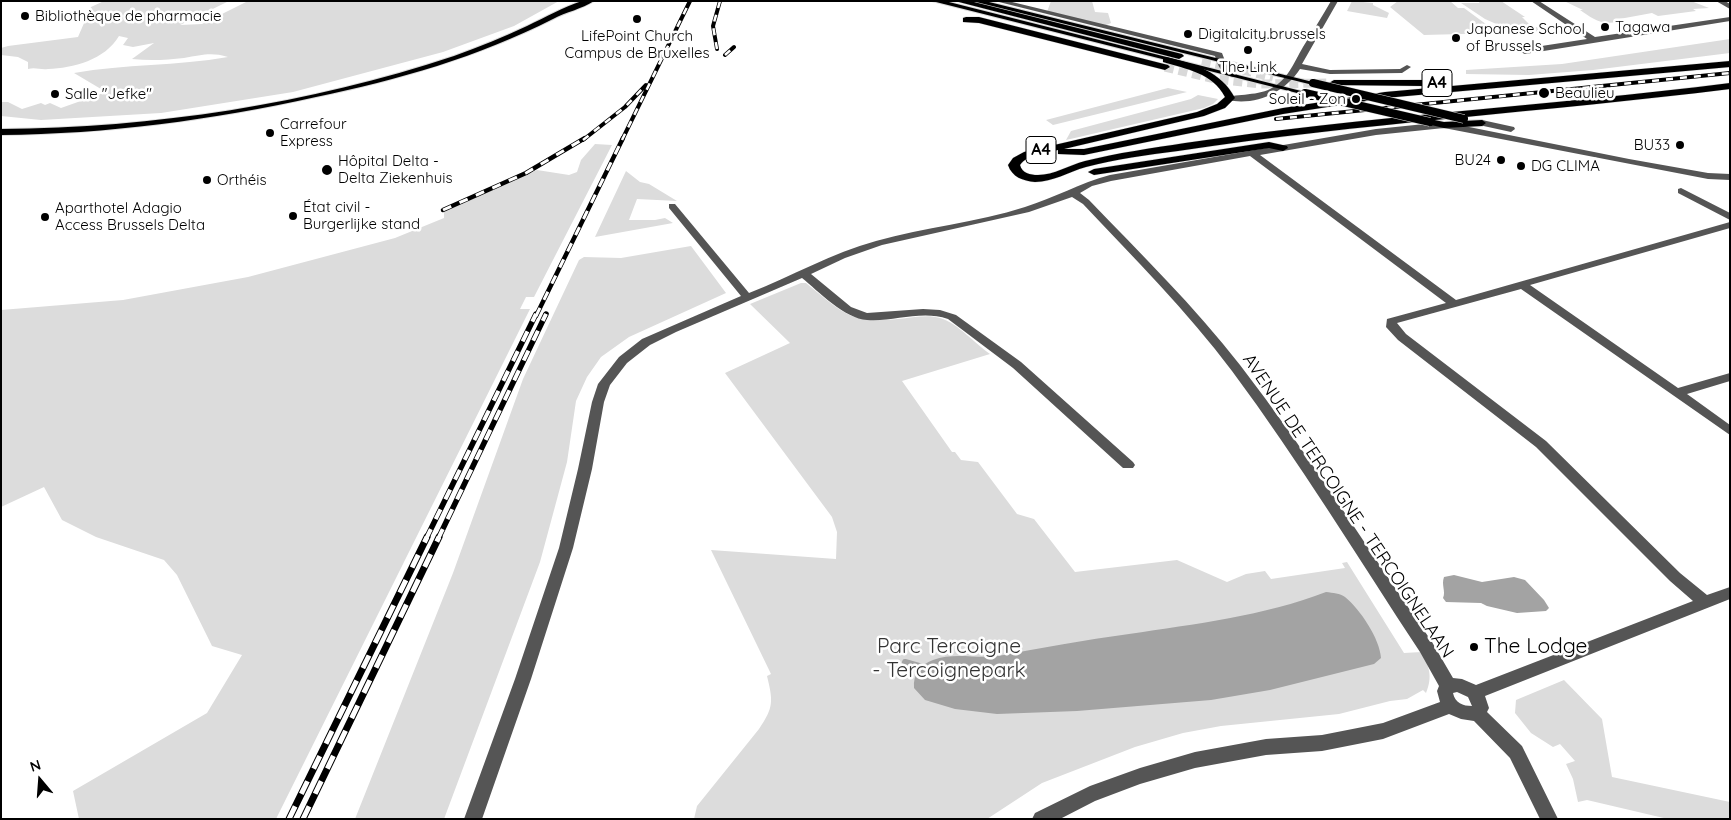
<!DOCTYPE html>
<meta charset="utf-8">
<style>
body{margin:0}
#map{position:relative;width:1731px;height:820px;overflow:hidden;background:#fff;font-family:Quicksand,sans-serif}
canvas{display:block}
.frame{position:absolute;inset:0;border:2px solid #000;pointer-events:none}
.north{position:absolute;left:15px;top:755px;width:50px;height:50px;-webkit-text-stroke:4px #fff;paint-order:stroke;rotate:342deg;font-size:14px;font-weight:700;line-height:20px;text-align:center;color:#000}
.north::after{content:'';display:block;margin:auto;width:18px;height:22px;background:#000;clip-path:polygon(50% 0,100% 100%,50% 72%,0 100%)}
</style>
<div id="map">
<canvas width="1731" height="820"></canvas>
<div class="frame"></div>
<div class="north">N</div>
</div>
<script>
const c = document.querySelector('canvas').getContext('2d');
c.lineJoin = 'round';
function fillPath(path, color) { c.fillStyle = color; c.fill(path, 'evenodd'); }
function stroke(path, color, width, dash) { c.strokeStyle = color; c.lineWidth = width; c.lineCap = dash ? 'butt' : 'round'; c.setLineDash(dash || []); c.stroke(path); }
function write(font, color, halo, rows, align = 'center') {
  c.font = font + ' Quicksand,sans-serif'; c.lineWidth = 5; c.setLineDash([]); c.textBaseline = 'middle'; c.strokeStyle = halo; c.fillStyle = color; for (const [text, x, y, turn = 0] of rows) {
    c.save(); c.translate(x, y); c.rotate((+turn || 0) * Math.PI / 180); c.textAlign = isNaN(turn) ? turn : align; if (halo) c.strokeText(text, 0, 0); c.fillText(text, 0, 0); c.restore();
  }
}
fillPath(new Path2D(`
 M104 1H229L180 25 202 24 248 1H559L514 26 443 52 293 92 161 113 41 120 1 116V102H8L22 109 41 103 45 105 50 103 61 108 106 92 74 73C125 64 177 66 228 57 211 52 202 55 184 58 167 60 150 61 132 59L154 43 133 47 123 45 128 38 119 36C105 60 73 68 48 69 40 70 36 67 28 69V62L18 57 1 55V48L8 46 78 37 91 7Z
 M1051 1H1092L1095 12 1108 13 1111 23 1104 26 1047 12Z
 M1352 1H1379L1363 2 1373 3V5L1389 13 1387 18 1347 11Z
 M1398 1H1450L1458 8H1464L1498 33 1424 35 1390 7Z
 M1480 1H1501L1525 17H1522L1531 26 1546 29H1542L1543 31H1540L1541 32 1534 31 1519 34 1485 19 1461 3H1479Z
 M1564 1H1691L1709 8 1693 9 1696 11 1658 16 1652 13 1614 20 1618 22C1599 25 1592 18 1580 10H1583Z
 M1730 39V53L1593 70 1529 75 1466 74V70L1562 64Z
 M1168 88 1187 92 1053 125 1046 120Z
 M1198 95 1218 99 1213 104 1204 108 1066 140 1071 131 1191 99Z
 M595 144 612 145 534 297H526L520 309H530L276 819H79L73 791 207 713 242 655 212 646 177 575 164 560 96 537 62 520 44 487 1 507V310L123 300 248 277 395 238 444 218V212L537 170 569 175 577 172 581 160Z
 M626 171 640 182 649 184 677 201 637 199 629 220H655L665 218 673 223 595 237Z
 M691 246 726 293 629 337 601 357 587 377 576 401 567 462 540 562 444 819H355L453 573 523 379 579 260 584 257 621 258Z
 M801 283H806C842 312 849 324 898 319 912 318 927 314 940 318 959 324 974 343 990 354L902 381 952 452H955L961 460 978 462 1017 514 1034 519 1075 572 1177 560 1227 582 1246 574 1265 571 1271 579 1345 568 1342 563 1347 562 1404 653 1422 652C1429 667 1433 676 1426 693L1423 690 1407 699 1390 701 1339 714 1221 726 1183 733 1135 747 1042 783 987 819H694L697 806 759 729C774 707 773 701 767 676L771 674 711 550 836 559 837 532 832 517 725 373 790 343 750 304Z
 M1564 680 1602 719 1612 777 1730 802V819H1668L1587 800 1578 802 1573 779 1566 764 1575 761 1560 744 1553 747 1531 733 1515 713 1516 700Z`), '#dcdcdc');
fillPath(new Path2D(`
 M1454 575 1482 582 1514 577 1525 580 1544 600 1549 608 1546 611 1517 613 1487 606 1481 603 1446 602 1443 598C1446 591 1441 585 1444 577Z
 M1326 592C1333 593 1340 593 1345 597 1360 609 1380 639 1381 658L1374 664 1270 690 1211 700 1077 711 997 714 955 709 925 700 914 688C913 674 920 665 933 660 954 652 976 659 998 656 1041 648 1085 640 1129 634 1195 624 1264 616 1326 592Z`), '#a3a3a3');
stroke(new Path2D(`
 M905 662 926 668`), '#a3a3a3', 6);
stroke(new Path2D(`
 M1202 61 1273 77
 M1165 67 1215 79 1260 84 1327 83`), '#d9d9d9', 9, [9, 5]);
const major = new Path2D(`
 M582 1H594C582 9 566 12 553 19 478 57 398 80 316 97 212 120 108 134 1 135V129C154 128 309 104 454 56 479 47 504 37 527 26 546 17 563 7 582 1Z
 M932 1H945L1309 93 1305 95Z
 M972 1H985L1317 83 1313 85Z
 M1430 119 1444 122 1482 120 1486 123 1482 126 1444 128 1427 124V120Z`);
const highway = new Path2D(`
 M955 1H970L1182 54 1184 56 1179 59Z
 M966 17H979L1168 65 1170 67 1165 70 979 23 963 22V18Z
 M1166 57C1194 64 1221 71 1235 98L1225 108 1204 116 1064 149H1084L1283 108 1385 92 1730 61V67L1385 98 1283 114 1084 155 1058 154V150C1045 153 1028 154 1020 165 1022 173 1030 175 1038 175 1054 175 1069 165 1085 161 1117 153 1152 148 1185 143 1366 116 1548 106 1730 83V89C1546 112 1361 123 1178 151 1147 155 1116 159 1086 167 1068 172 1053 182 1035 182 1023 181 1012 177 1008 165L1013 158 1024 152 1197 112 1217 104 1225 97C1213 73 1186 69 1163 62V58Z
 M1334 80H1424L1429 83 1424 86 1331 85 1329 83Z
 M1269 142 1287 146 1288 148 1283 151 1269 148 1094 175 1088 172 1094 169Z`);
stroke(major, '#dbdbdb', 2);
stroke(highway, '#dbdbdb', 1);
fillPath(new Path2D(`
 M995 1H1008L1222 53 1227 66 1237 75 1233 77C1222 74 1218 67 1215 56Z
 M1331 1H1338L1302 64 1330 70 1400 69 1407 65 1411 67 1402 73 1330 74 1300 69C1284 93 1256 106 1227 100L1226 98C1231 94 1257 96 1270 89 1288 80 1293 64 1303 47 1312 32 1322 17 1331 1Z
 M1531 1H1539L1595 37 1730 17V21L1525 54 1518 51 1522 49 1587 39Z
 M1716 1H1725L1730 4V9Z
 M1482 120 1514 127 1515 129 1511 132 1479 125 1478 123Z
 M1444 122 1629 159 1708 173 1730 174V180L1708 179 1444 128 1376 135 1260 155 1456 300 1730 222V228L1530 285 1678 388 1730 373V381L1687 394 1730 425V435L1521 289 1397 323 1406 334 1546 441 1680 573 1707 595 1730 587V599L1485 696 1489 708 1487 712 1522 746 1558 819H1540L1510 758 1474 721 1461 719 1449 714 1383 739 1322 751 1266 755 1195 768 1140 784 1095 801 1060 819H1032L1035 813 1090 786 1140 768 1195 752 1266 739 1322 735 1383 723 1440 702 1437 691 1439 686 1420 652C1358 558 1299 461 1232 371 1187 311 1134 258 1083 204L1072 197 1029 212 882 245 845 258 811 274 851 307 867 313 923 309 940 310 956 315 1021 362 1133 462 1135 465 1133 468H1123L1013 368 948 319C921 310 894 322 867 320 845 319 818 291 802 278L676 332 650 345 627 363 610 385 604 402 592 469 573 548 531 679 482 819H464L515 679 559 548 578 469 592 402 598 384 619 357 642 339 741 296 669 208V204H675L749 293C792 276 832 253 876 241 925 227 976 223 1025 207 1054 198 1080 183 1110 175L1376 129ZM1250 156 1446 303 1387 319 1386 327 1398 340 1536 447 1670 581 1693 601 1476 685 1462 679 1453 678 1432 642C1368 550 1309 454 1240 365 1194 306 1141 254 1089 200L1080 193 1092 186 1111 181ZM1457 692 1468 697 1472 706C1463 706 1455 703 1453 693Z
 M1681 188 1730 213V220L1678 193V189Z`), '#555');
fillPath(major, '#000');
fillPath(highway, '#000');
const railFar3 = new Path2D(`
 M717 49 713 26 720 1
 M725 55 734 47
 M1276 119 1730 73
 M583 140 625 107 646 85
 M622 140 690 1`);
const railFar2 = new Path2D(`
 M443 210 526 173 585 138
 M536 316 623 138
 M545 316 546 314`);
const railFar1 = new Path2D(`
 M426 539 536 314
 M438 539 546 314`);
const rail = new Path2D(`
 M289 819 427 537
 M303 819 439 537`);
stroke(railFar3, '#000', 4);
stroke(railFar2, '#000', 4.5);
stroke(railFar1, '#000', 5.5);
stroke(rail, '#000', 7);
stroke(railFar3, '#fff', 2.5, [7]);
stroke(railFar2, '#fff', 3, [9]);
stroke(railFar1, '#fff', 4, [11]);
stroke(rail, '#fff', 5, [14]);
const majorBridge = new Path2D(`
 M1313 83 1464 119
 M1305 93 1430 122`);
stroke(majorBridge, '#dbdbdb', 9, []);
stroke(majorBridge, '#000', 8);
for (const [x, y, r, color] of [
 [25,16,5,"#000"],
 [637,19,5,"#000"],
 [1605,27,5,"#000"],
 [1188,34,5,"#000"],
 [1456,38,5,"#000"],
 [1248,50,5,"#000"],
 [1544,93,6,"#000"],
 [55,94,5,"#000"],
 [1356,99,5,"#000"],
 [270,133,5,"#000"],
 [1680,145,5,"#000"],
 [1501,160,5,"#000"],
 [1521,166,5,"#000"],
 [327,170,6,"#000"],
 [207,180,5,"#000"],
 [293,216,5,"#000"],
 [45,217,5,"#000"],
 [1474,647,5,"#000"]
]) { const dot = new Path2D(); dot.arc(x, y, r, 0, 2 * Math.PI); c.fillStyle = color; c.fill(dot); stroke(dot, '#fff', 2); }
write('15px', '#000', '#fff', [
 ["Bibliothèque de pharmacie",35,16],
 ["Tagawa",1615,27],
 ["Japanese School",1466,29],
 ["of Brussels",1466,46],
 ["Digitalcity.brussels",1198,34],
 ["LifePoint Church",637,36,"center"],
 ["Campus de Bruxelles",637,53,"center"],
 ["The Link",1248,67,"center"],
 ["Beaulieu",1555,93],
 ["Salle \"Jefke\"",65,94],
 ["Soleil - Zon",1346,99,"right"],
 ["Carrefour",280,124],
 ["Express",280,141],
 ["BU33",1670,145,"right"],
 ["BU24",1491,160,"right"],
 ["Hôpital Delta -",338,161],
 ["Delta Ziekenhuis",338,178],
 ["DG CLIMA",1531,166],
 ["Orthéis",217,180],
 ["État civil -",303,207],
 ["Burgerlijke stand",303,224],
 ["Aparthotel Adagio",55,208],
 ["Access Brussels Delta",55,225]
], 'left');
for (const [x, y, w] of [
 [1437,83,30],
 [1041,150,30]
]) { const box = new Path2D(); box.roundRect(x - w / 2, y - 13.5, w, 27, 4); c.fillStyle = '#fff'; c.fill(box); stroke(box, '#000', 1); }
write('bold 16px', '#000', null, [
 ["A4",1437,83],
 ["A4",1041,150]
]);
write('18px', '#000', '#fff', [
 ["AVENUE DE TERCOIGNE - TERCOIGNELAAN",1348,506,56]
]);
write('21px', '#333', '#fff', [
 ["Parc Tercoigne",949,647],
 ["- Tercoignepark",949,671]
]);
write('21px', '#000', '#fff', [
 ["The Lodge",1484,647]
], 'left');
</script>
